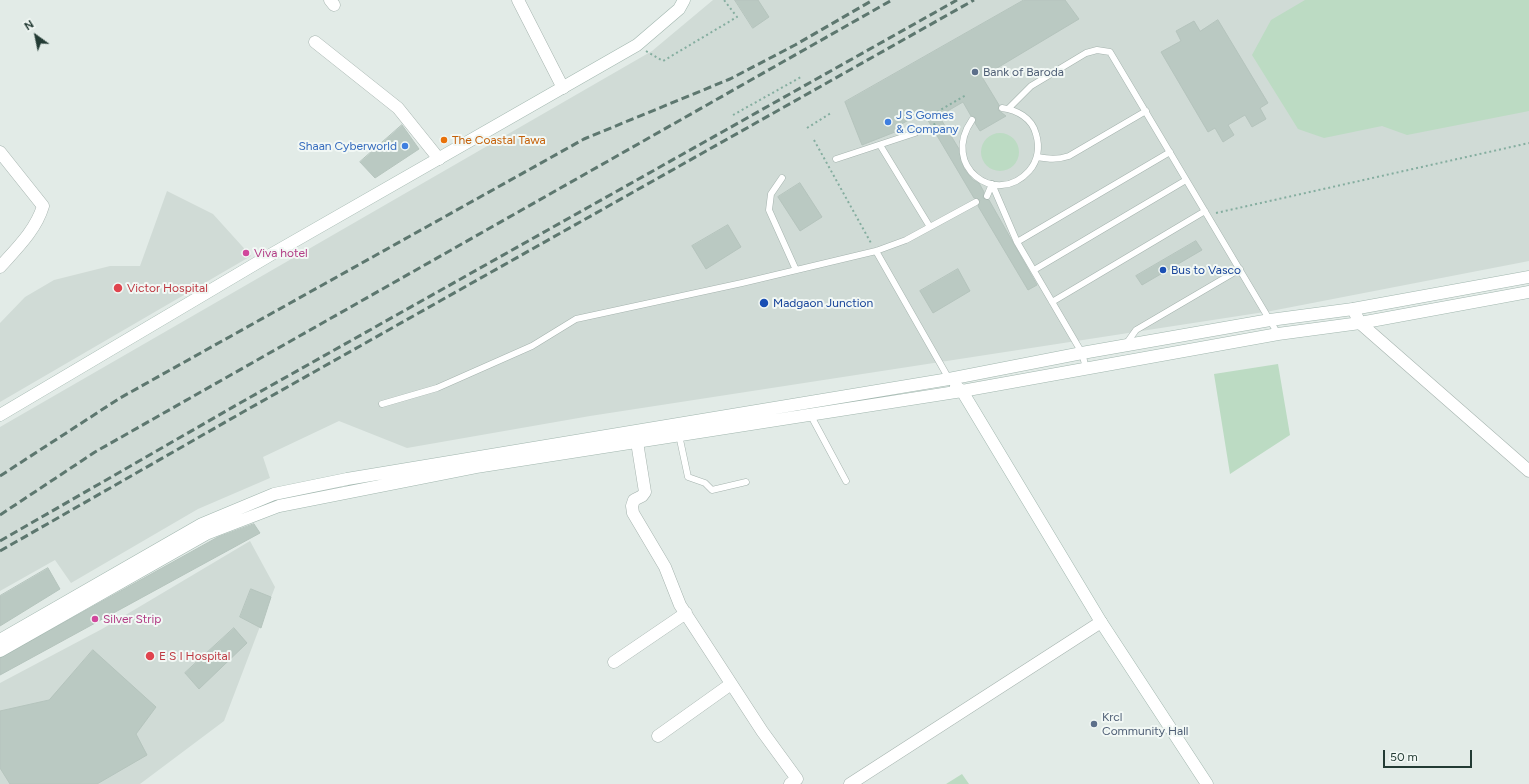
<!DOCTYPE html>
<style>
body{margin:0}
#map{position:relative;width:1529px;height:784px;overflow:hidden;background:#e2ebe7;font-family:Figtree,sans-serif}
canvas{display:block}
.north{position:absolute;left:16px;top:16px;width:40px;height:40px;-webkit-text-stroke:3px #f2f8f5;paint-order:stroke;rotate:327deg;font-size:11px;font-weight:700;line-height:16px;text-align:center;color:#233b34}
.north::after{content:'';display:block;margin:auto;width:14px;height:18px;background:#233b34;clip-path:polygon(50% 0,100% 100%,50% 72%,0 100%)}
.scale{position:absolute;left:1383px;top:750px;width:89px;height:18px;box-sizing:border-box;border:2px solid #233b34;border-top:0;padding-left:5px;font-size:12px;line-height:14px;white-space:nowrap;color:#233b34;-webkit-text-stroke:3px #f2f8f5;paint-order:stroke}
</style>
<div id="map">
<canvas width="1529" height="784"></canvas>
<div class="north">N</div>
<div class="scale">50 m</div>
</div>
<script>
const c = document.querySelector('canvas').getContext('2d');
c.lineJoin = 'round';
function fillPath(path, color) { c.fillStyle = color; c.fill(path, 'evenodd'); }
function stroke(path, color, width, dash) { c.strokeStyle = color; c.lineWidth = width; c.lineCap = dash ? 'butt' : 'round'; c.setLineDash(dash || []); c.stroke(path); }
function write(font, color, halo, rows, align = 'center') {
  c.font = font + ' Figtree,sans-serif'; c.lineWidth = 4; c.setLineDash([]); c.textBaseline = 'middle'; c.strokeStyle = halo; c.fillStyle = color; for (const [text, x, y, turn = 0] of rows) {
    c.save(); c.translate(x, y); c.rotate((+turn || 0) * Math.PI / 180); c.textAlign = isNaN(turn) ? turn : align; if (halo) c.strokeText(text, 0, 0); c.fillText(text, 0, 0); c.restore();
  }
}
fillPath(new Path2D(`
 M713 0H1529V261L1271 311 590 416 407 448 339 421 263 457 270 478 198 509 71 583 55 560 0 591V427L652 51Z
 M167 191 213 214 251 256 0 402V323L25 297 54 280 110 266H140Z
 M250 541 275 587 224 721 140 784H0V683L102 629Z`), '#d0dbd6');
fillPath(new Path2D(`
 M1305 0H1529V111L1407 135 1382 126 1324 138 1298 129 1252 55 1271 20Z
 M981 152a19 19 0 1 1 38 0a19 19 0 1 1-38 0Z
 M1278 364 1290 435 1230 474 1214 374Z
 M962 774 969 784H946Z`), '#bcdbc3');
const building = new Path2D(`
 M735 0H758L769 17 753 28Z
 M1024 0H1065L1079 19 982 77 999 105 998 110 1006 116 980 131 975 123 976 118 971 116 963 102 939 116 959 149 964 169 973 180 979 183 984 192 983 198 989 200 1037 285 1028 290 978 206 980 200 974 198 923 112 898 126 900 130 862 145 845 102Z
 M1218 20 1268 103 1260 108 1266 119 1252 127 1245 115 1228 125 1234 135 1223 142 1215 128 1208 132 1161 52 1181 41 1176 31 1194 21 1200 31Z
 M402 125 419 149 375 178 360 162Z
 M800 183 822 217 800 231 778 197Z
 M728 225 741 247 706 269 692 246Z
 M1196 241 1202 250 1142 285 1136 276Z
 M958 269 970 291 933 313 920 291Z
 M254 524 260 533 0 675V658L218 537Z
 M48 568 60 589 0 626V596Z
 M251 589 271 597 261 628 240 617Z
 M234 628 247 643 199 689 185 673Z
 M93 650 156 707 136 734 147 755 97 784H10L0 768V711L49 700Z`);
fillPath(building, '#bac9c2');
stroke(building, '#b5c4bd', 1);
const lane = new Path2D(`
 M1008 109 1031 86 1086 53 1097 50 1110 52 1278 334
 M972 120C940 166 996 208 1029 171 1038 161 1040 147 1036 134 1032 118 1017 110 1002 108
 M880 145 930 227
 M1037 157C1049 159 1057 160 1069 156L1146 111
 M836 159 915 133
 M782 178 771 194 769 210 796 270
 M992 184 1017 242 1082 353 1086 368
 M987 196 992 184
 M1017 242 1170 152
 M876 251 949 379
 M1034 270 1186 180
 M1052 302 1205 211
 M1126 344 1136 330 1240 269
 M382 404 437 388 532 346 576 319 742 283 876 251 906 240 976 202
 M810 414 846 481
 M679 435 688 477 705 483 712 490 746 482`);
const street = new Path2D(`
 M330 0 334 5
 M518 0 563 88
 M315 42 398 108 439 159
 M0 152 43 206C36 230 16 249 0 267
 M1353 309 1360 323 1529 471
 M637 442 645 492 642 496 634 500 632 506 633 513 665 567 680 605 762 731 797 779 790 784
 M614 662 686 613
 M658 736 731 684
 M850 784 1101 622`);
const secondary = new Path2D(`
 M956 386 962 391 1101 622 1207 784
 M0 415 272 254 637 45 679 9 684 0
 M0 640 202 524 274 494 347 479 949 379 1082 353 1270 320 1353 309 1529 277
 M0 651 206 534 279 506 476 467 962 391 1278 334 1360 323 1529 292`);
stroke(lane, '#a5b3ae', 7);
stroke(street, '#a5b3ae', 13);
stroke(secondary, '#a1b6ae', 13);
stroke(new Path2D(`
 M646 51 663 61 737 17 724 0
 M937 112 966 95
 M733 115 801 77
 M929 127 937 123
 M807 128 831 113
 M814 140 871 243
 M1216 213 1529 143`), '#84ad9f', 2, [2, 3]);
stroke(lane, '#fff', 6);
stroke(street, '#fff', 12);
stroke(secondary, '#fff', 12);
stroke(new Path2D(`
 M0 476 120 398 584 139 730 79 795 45 873 0
 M0 515 95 452 892 0
 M0 541 240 403 957 0
 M0 551 243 412 974 0`), '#5d776f', 3, [8, 4]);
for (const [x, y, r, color] of [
 [975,72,4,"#5c6f8a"],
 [888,122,4,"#3f7fe0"],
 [444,140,4,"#e8710a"],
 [405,146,4,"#3f7fe0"],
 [246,253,4,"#d1479c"],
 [1163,270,4,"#1a4fb4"],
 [118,288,5,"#e0444e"],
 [764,303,5,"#1a4fb4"],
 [95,619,4,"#d1479c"],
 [150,656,5,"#e0444e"],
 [1094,724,4,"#5c6f8a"]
]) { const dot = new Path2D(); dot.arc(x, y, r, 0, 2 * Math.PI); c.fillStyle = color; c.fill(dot); stroke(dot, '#f2f8f5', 1.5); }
write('12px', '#4e5e75', '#f2f8f5', [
 ["Bank of Baroda",983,72],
 ["Krcl",1102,717],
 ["Community Hall",1102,731]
], 'left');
write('12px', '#366cbe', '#f2f8f5', [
 ["J S Gomes",896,115],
 ["& Company",896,129],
 ["Shaan Cyberworld",397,146,"right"]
], 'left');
write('12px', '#c56008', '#f2f8f5', [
 ["The Coastal Tawa",452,140]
], 'left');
write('12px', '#b23c85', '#f2f8f5', [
 ["Viva hotel",254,253],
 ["Silver Strip",103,619]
], 'left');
write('12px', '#164399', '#f2f8f5', [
 ["Bus to Vasco",1171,270],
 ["Madgaon Junction",773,303]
], 'left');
write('12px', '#be3a42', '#f2f8f5', [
 ["Victor Hospital",127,288],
 ["E S I Hospital",159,656]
], 'left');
</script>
